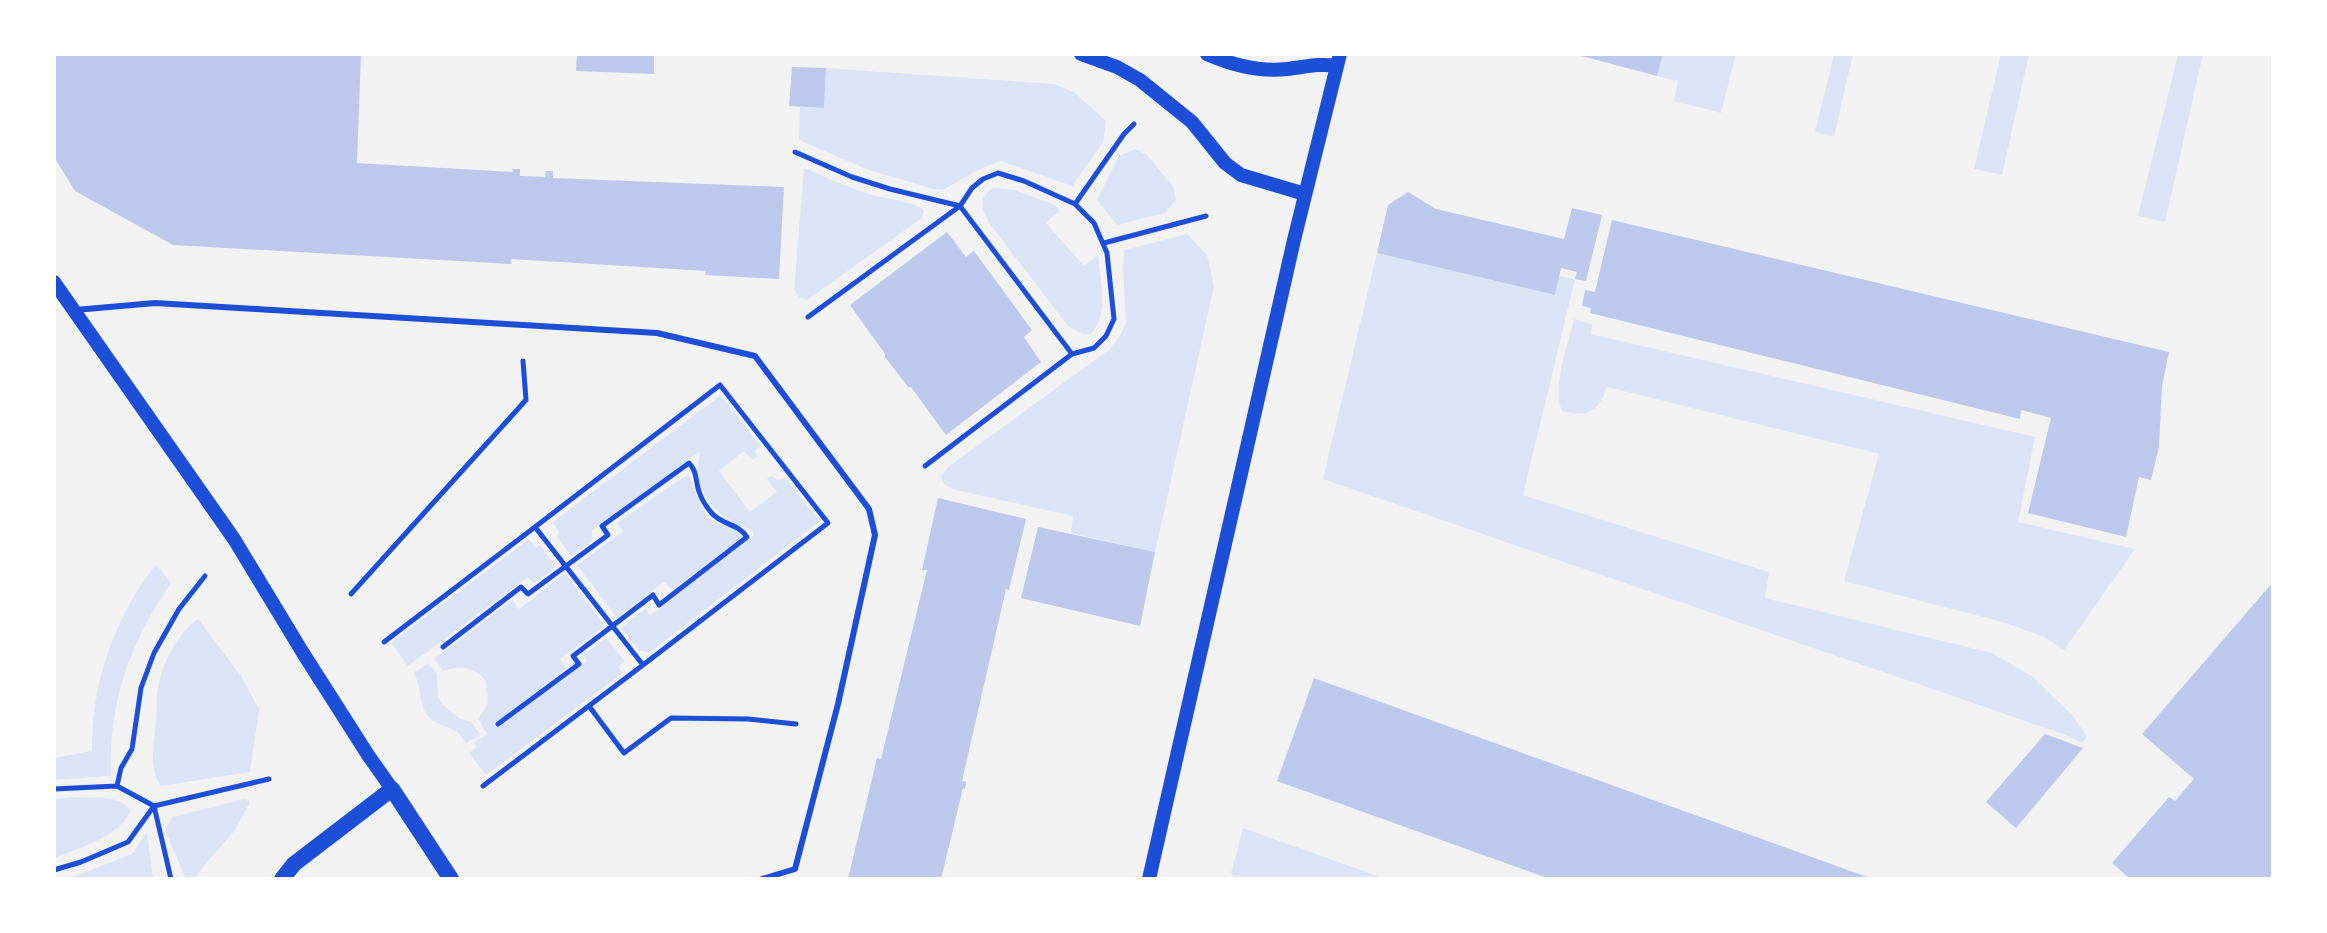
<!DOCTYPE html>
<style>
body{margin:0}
#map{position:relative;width:2327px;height:933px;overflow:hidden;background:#f2f2f2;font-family:Rubik,sans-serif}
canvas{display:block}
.frame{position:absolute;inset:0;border:56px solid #fff;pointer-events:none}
</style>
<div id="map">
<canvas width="2327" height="933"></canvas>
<div class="frame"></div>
</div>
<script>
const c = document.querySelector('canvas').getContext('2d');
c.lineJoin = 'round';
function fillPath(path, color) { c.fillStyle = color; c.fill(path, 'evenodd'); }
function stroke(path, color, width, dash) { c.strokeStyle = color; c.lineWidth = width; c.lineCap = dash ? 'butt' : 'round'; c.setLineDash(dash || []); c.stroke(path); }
fillPath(new Path2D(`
 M1663 54H1736L1721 113 1674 101 1678 81 1657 76Z
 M1834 54H1853L1834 136 1815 132Z
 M2001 54H2029L2002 175 1974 169Z
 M2178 54H2203L2165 222 2138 216Z
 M826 68 1054 84 1074 92 1106 121 1103 143 1072 186 1001 161 982 168 943 190 933 189 869 170 799 140 800 107 824 108Z
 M1135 149 1146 154 1173 186 1176 200 1165 213 1117 225 1097 200 1119 156Z
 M804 168C828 178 851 189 876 196 891 200 912 201 924 210L922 218 807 300 800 298 794 290Z
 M993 188 1014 190 1055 205 1060 210 1046 223 1084 266 1098 255C1100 280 1110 313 1091 334H1082L1068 326 990 224C982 210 977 198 993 188Z
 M1187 234 1207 255 1214 286 1155 552 1071 533 1073 516 952 489 944 484 941 476 948 467 1110 349 1121 334 1126 322 1123 270 1124 250Z
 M1377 253 1554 295 1559 276 1575 279 1523 495 1769 572 1765 598 1992 653 2033 677 2072 715 2087 736 2082 743 2066 735 1323 479Z
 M1574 319 1592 324 1591 334 2035 437 2018 522 2135 549 2064 650 2044 637 2006 623 1844 581 1879 454 1607 387C1599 411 1588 418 1562 411 1552 387 1568 344 1574 319Z
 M721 395 761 446 755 450 757 457 753 460 744 451 719 471 750 512 777 492 767 479 771 476 778 480 785 478 820 521 649 653 639 650 621 628 645 609 651 615 754 535 752 530C715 518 691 492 700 451L592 530V541L571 556 557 537 559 532 553 522Z
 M688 474C697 489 697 507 711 519 724 529 732 523 743 537L672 590 664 582 617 618 577 565 623 531 617 523Z
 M529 539 536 548 540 545 556 567 534 583 528 577 408 666 391 643Z
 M156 564 171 583C164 595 155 607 148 620 121 670 109 719 111 776L54 780V758L92 751C91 684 115 616 156 564Z
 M565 573 605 626 560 659 566 668 496 724 499 727 587 661 583 655 606 638 625 661 618 667 623 673 486 775 469 753 477 747 474 743 487 734 478 719 488 703 486 681C473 666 461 665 443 671L434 659 512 600 519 609Z
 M198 619 241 676 259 709 250 772 161 786C150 770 153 750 155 732 157 715 156 698 159 682 165 659 179 632 198 619Z
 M428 663 437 674 438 697 443 705 459 718 471 722 481 735 466 743C465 742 459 733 458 732 449 726 437 726 429 717 418 705 422 687 414 673Z
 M73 797C91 798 120 794 131 811 117 838 81 847 54 858V799Z
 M245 799 249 801V804L235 830 193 879H186L165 830 172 817Z
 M1243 828 1386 879H1235L1231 873Z
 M147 832 153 879H67L132 854Z`), '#dbe4f7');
fillPath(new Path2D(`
 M54 54H361L357 163 513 172 512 169H520V176L545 177 546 171H553V178L784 187 779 279 705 275 706 271 511 259V264L173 245 75 191 54 157Z
 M577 54 654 55V74L576 71Z
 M1574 54H1663L1657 76Z
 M792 67 826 68 824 108 789 106Z
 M1408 192 1436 209 1564 239 1572 208 1602 215 1586 281 1575 279 1577 272 1561 268 1555 295 1377 253 1388 205Z
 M1612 220 2169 352 2162 386 2159 447 2151 480 2139 477 2126 537 2028 513 2051 418 2021 410 2020 419 1590 313 1591 308 1582 306 1585 290 1595 292Z
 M947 232 966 257 974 251 1032 330 1024 337 1041 362 946 435 911 387H908L885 357V354L850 305Z
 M938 498 1026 519 1009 590 1006 589 962 781 966 782 965 789 963 788 941 879H848L877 758 881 759 927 570H922Z
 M1038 527 1155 552 1140 626 1021 598Z
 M2273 582V879H2130L2112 863 2169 797 2175 801 2194 779 2142 734Z
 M1314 678 1873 879H1550L1277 781Z
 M2045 734 2083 748 2016 828 1986 802Z`), '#bdc9ec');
stroke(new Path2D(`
 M795 152 852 177 890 189 960 206 972 188 983 179 998 173 1024 181 1075 204 1094 223 1107 253 1114 319 1106 336 1094 348 1072 354 925 466
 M1075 204 1124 134 1134 124
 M1104 243 1206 216
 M808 317 960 206 1072 354
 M535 527 720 385 828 523 643 665
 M351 594 526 400 523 361
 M384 642 535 527 643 665 483 786
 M443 647 521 587 528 594 608 535 602 526 689 463C698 472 695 483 700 494 702 500 706 506 710 511 720 525 738 523 747 537L659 605 653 595 573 656 579 664 498 724
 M589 706 624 753 671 718 748 719 796 724
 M117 786 121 768 132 749 141 688 154 653 179 609 205 576
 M54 789 117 786 154 806 171 879
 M54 870 81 862 128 842 154 806 269 779`), '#1d4ed8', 5);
stroke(new Path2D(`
 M75 310 155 303 657 333 755 356 869 509 875 535 838 704 795 869 762 879`), '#1d4ed8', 6);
stroke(new Path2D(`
 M1081 54 1117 67 1140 80 1192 122 1225 163 1241 175 1305 194
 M1207 54C1232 65 1260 72 1287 69 1305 67 1319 63 1337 66
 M54 282 234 539 303 653 368 755 392 789
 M1149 879 1294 240 1340 54`), '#1d4ed8', 14);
stroke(new Path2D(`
 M282 879 294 864 392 789 451 879`), '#1d4ed8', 16);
</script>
